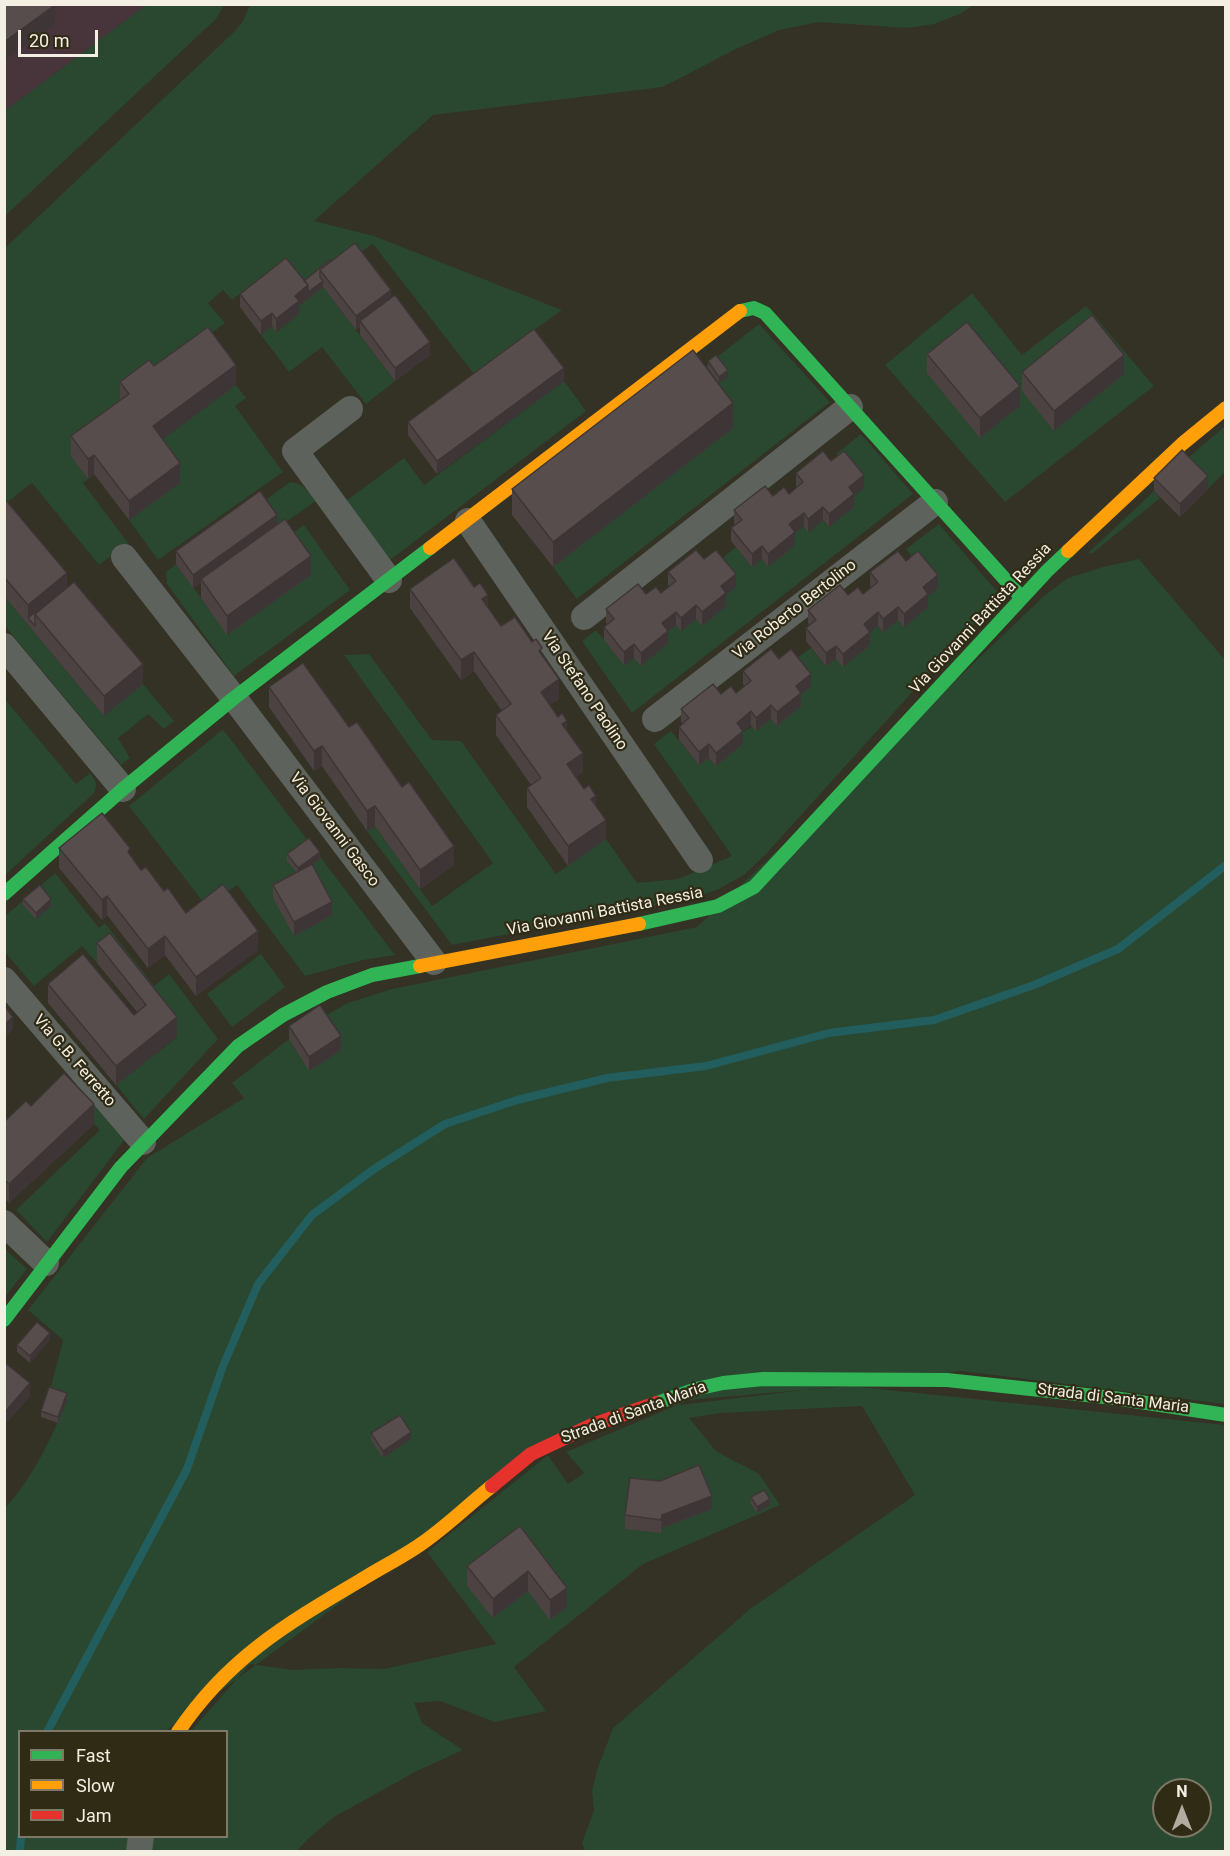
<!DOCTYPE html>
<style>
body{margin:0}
#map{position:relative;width:1230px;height:1856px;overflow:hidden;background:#343125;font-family:Roboto,sans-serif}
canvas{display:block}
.frame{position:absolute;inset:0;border:6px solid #f3efe2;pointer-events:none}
.legend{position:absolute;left:18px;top:1730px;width:210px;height:108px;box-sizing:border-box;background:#302b15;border:2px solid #7e7967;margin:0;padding:8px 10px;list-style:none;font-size:18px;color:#f3efe2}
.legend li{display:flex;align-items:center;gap:12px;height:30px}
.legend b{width:30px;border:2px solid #7e7967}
.north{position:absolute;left:1152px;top:1778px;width:60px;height:60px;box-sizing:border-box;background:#302b15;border:2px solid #7e7967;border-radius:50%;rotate:0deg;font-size:16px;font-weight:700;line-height:24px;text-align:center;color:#f3efe2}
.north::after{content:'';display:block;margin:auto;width:21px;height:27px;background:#b0aca0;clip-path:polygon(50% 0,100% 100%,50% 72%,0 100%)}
.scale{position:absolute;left:18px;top:30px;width:80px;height:27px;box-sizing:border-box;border:3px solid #f3efe2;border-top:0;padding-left:8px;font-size:18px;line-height:21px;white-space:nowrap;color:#f3efe2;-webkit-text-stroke:4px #302b15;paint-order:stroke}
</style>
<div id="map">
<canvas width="1230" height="1856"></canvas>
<div class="frame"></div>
<ul class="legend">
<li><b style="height:8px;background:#30b455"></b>Fast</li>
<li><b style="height:8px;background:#ff9f0a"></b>Slow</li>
<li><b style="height:8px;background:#e5322d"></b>Jam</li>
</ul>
<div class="north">N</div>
<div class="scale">20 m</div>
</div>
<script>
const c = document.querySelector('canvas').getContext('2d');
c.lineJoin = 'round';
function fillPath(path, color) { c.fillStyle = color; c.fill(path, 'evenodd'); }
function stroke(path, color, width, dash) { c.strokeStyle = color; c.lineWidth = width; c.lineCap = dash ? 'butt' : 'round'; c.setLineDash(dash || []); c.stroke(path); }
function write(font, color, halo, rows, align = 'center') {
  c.font = font + ' Roboto,sans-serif'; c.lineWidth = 4.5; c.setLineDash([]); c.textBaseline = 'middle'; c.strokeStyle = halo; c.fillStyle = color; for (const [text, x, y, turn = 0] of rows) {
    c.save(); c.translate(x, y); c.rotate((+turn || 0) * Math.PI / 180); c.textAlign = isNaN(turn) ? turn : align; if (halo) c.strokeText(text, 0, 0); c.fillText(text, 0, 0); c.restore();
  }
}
fillPath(new Path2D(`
 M5 5H146L5 111Z`), '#47353b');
fillPath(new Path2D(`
 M146 5H224L216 19 5 216V111Z
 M250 5H974L960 14 934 24 907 28 819 22 779 30 734 50 663 87 433 115 314 221 374 236 562 310 474 374 373 244 301 290 264 288 257 280 232 300 223 290 208 303 225 323 149 380 72 456 88 479 83 483 128 543 99 565 32 483 5 504V248L236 30 243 21Z
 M323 287 395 381 366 404 322 347 289 372 261 335 272 326 277 332 298 315 295 309Z
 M972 293 1022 355 1086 306 1154 386 1005 502 885 365Z
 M759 324 830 402 577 599 553 567 732 428 693 376Z
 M564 381 586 411 390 560 346 501 404 458 424 485Z
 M236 385 246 398 235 406 283 472 158 560 129 520 180 483 153 446Z
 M1225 426V472L1208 489 1182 463Z
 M861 434 913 494 632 713 582 641 596 630 625 665 676 625 681 631 696 619 702 625 726 606 716 563 736 547 752 567 762 559 768 567 789 537 804 526 809 532 823 520 829 527 849 501 863 488 836 454Z
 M290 482C303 483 308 491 316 501L277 528 260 504Z
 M1154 491 1160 498 1093 553H1088Z
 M939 524 1000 595 766 854 744 875 717 890 679 901 452 945 367 831 375 826 432 906 493 863 344 655 369 654 432 740 461 741 556 874 606 839 637 883 678 879 732 856 654 744 671 731 699 765 709 758 716 766C735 739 738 729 771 719L777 725 801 706 791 662 811 648 826 666 878 626 883 632 898 620 904 627 928 607 923 600 938 588 906 549Z
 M304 525 350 590 234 676 167 584 166 572 176 564 228 635 285 539Z
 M1139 559 1225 660V1404L962 1371 596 1415 166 1731 20 1732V1836L129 1837 127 1851H5L4 1508C28 1487 56 1430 67 1400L49 1394 63 1340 28 1310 147 1158 244 1098 232 1083 289 1039 309 1070 320 1018 348 1003 392 989 697 927 1044 596 1068 578 1103 567Z
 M4 596 104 716 143 684 174 721 164 729 148 714 118 738 130 758 121 765 5 626Z
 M4 698 76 784 90 773C96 781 98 784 94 793L4 876Z
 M222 730 225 732 395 955 363 960 305 976 237 885 207 907 129 806Z
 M55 873 99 928 105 923 154 986 169 974 218 1039 144 1119 116 1085 177 1037 110 953 97 963 82 946 34 986 5 952 4 917Z
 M261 954 285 987 232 1027 207 994Z
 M76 1082 125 1139 47 1242 16 1210 100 1130 64 1093Z
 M4 1248 27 1269 4 1298Z
 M850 1386 1225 1425V1851H585L582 1843 594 1810 592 1791 597 1770 613 1728 750 1609 915 1495 862 1406 720 1413 689 1418 716 1451 759 1474 780 1505 643 1564 514 1667 546 1711 495 1722 440 1701 414 1703 422 1723 463 1750 415 1772 334 1817 309 1838 297 1851 151 1852 153 1837 226 1836V1732L191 1731 250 1664 292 1670 338 1668 384 1669 496 1644 427 1552 548 1455 568 1484 584 1473 566 1452 689 1400ZM1164 1790H1200V1826H1164Z`), '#2a4730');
stroke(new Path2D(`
 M47 1732 187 1469 223 1366 258 1284 312 1215 374 1169 445 1124 517 1100 607 1078 706 1066 829 1033 934 1020 1034 985 1118 949 1226 865
 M20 1852 21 1836`), '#235e5f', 8);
stroke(new Path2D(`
 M350 409 295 451 389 580
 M468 521 700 860
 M124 557 234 698 434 962
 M584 617 850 407
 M4 646 123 789
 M655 719 935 502
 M4 980 143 1142
 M4 1223 46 1263
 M139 1852 141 1836`), '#5d635c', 26);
stroke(new Path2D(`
 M740 311 754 308 765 313 1021 597
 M4 894 123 789 234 698 430 548
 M639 924 718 906 754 887 1047 571 1068 551
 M4 1320 121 1167 238 1046 283 1015 327 992 372 975 420 966
 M657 1403 696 1389 723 1383 763 1379 947 1380 1114 1398 1226 1415`), '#30b455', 14);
stroke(new Path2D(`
 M430 548 740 311
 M1068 551 1182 444 1226 408
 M420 966 639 924
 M178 1732C229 1656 290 1622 366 1577 384 1566 404 1556 421 1544 446 1527 468 1505 492 1486`), '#ff9f0a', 14);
stroke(new Path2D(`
 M492 1486 531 1454 592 1425 657 1403`), '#e5322d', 14);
fillPath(new Path2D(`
 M330 260 391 298 430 355 395 381 360 335V327L356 330 323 287 299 306V314L276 332 272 326 261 335 240 307V294L304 281Z
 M927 354 1020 406 980 438 927 373Z
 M708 361 728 377 719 383 708 368Z
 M154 366 236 385 162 439 180 483 129 520 94 474 88 479 71 456V436L120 401V382Z
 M1022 372 1124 374 1054 431 1022 391Z
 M564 381 437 474 408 435V422Z
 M733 428 553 567 512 515V489Z
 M831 461 864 488 854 496V507L829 527 823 520 808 532 804 526 795 533V545L768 567 762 559 752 567 731 541V528L735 525 734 523V510L773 496 789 494 797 487 796 486V473Z
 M1154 478 1208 489 1180 517 1154 491Z
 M4 498 67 586 143 684 104 716 4 596Z
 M277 525 311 575 227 635 201 598V583L193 588 176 564V551Z
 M704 559 736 587 726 595V606L702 626 696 619 681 631 676 625 668 631V644L641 666 634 658 624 665 604 640V627L607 624 606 623V609L646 594 661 593 669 586 668 585V572Z
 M906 561 938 588 928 596V607L904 627 898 620 883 632 878 626 870 632V645L843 667 836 659 826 666 806 641V628L810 625 808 623V610L848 595 863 594 871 587 870 586V572Z
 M410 589 488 607 501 626 542 656 559 699 550 705 567 730 583 772 576 777 596 805 606 839 568 866 527 807V788L531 785 496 735V715L502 711 474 671 461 680 410 608Z
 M779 659 811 687 801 695V706L777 726 771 719 756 731 751 725 743 731V744L716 766 709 758 699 765 679 740V727L683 724 681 722V709L721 694 736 693 744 686 743 684V671Z
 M269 687 349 727 402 787 454 865 420 889 375 826 367 831 322 766 314 771 269 707Z
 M59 848 130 856 141 870 186 913 258 950 196 996 165 955 148 968 107 915 102 920 59 868Z
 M287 854 320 859 312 865 332 915 294 936 273 898V885L297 873 287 861Z
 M23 899 51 906 36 919 23 905Z
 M97 943 177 1036 116 1085 48 1003V984L134 1015 137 1012 97 963Z
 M289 1026 341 1050 309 1071 289 1039Z
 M31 1106 94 1124 9 1203 4 1198V1122Z
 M50 1340 30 1363 17 1352V1345Z
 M67 1400 58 1423 41 1417V1411Z
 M371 1433 411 1439 383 1458 371 1440Z
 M751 1497 770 1505 757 1513 751 1504Z
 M712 1509 662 1528 661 1533 625 1529V1515Z
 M520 1526 567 1607 550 1620 528 1591 493 1618 467 1586V1566Z`), '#4c4242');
fillPath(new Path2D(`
 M55 5V24L4 61V42Z
 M323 281V287L299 306V314L276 332V319L295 296 308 285Z
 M391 290V303L360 321V327L356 330V316Z
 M272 313V326L261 335V321Z
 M430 342V355L395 381V368Z
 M1124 355V374L1054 431V411Z
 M236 365V385L153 446V426Z
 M564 368V381L437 474V461Z
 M728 370V377L719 383V377Z
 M1020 386V406L980 438V418Z
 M733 403V428L553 567V542Z
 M94 455V474L88 479V459Z
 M180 463V483L129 520V501Z
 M864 475V488L854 496V507L829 527V514L849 487Z
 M1208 476V489L1180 517V504Z
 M823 507V520L808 532V519Z
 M804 513V526L795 533V545L768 567V554L789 524Z
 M277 515V528L201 579V583L193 588V575Z
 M762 546V559L752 567V554Z
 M311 556V575L227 635V616Z
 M67 573V592L28 618V605Z
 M736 574V587L726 595V606L702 626V612L721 586Z
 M938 575V588L928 596V607L904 627V614L923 587Z
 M488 595V615L482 599Z
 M696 605V619L681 631V618Z
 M898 607V620L883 632V619Z
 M676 612V625L668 631V644L641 666V653L662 623Z
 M878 612V626L864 637V624Z
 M870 632V645L843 667V654Z
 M634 644V658L624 665V652Z
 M836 646V659L826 666V653Z
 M474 652V671L461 680V660Z
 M143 664V684L104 716V696Z
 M811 674V687L801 695V706L777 726V712L796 686Z
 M559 679V699L541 712V692Z
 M771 705V719L756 731V718Z
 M751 711V725L743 731V744L716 766V753L737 723Z
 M567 721V740L562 724Z
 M709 744V758L699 765V752Z
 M322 746V766L314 771V751Z
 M583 753V772L567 784V764Z
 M596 796V815L591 799Z
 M375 806V826L367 831V811Z
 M606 820V839L568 866V846Z
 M454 846V865L420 889V870Z
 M320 852V859L298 875V868Z
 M107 896V915L102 920V900Z
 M51 899V906L36 919V913Z
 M332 902V915L294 936V922Z
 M258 931V950L196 996V977Z
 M165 936V955L148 968V949Z
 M13 1017V1030L4 1038V1025Z
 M177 1017V1036L116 1085V1066Z
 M341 1036V1050L309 1071V1057Z
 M94 1104V1124L9 1203V1184Z
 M50 1333V1340L30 1363V1356Z
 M30 1383V1397L4 1426V1413Z
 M67 1393V1400L58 1423V1417Z
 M411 1432V1439L383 1458V1451Z
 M6 1479V1493L4 1494V1481Z
 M712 1496V1509L662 1528 661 1533 662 1515Z
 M770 1499V1505L757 1513V1507Z
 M528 1571V1591L493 1618V1599Z
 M567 1588V1607L550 1620V1600Z`), '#3e3636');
const building = new Path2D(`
 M4 4H55V5L4 42Z
 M355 243 391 290 356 316 320 270Z
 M286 258 308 285 295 296 299 301 276 319 272 313 261 321 240 294Z
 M330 260 331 261 320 270V277L323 281 308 292V285L304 281Z
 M395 295 430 342 395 368 360 321Z
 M1092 315 1124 355 1054 411 1022 372Z
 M967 322 1020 386 980 418 927 354Z
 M208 327 236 365 153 426 180 463 129 501 94 455 88 459 71 436 129 394 120 382 149 360 154 366Z
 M534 329 564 368 437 461 408 422Z
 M693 350 733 403 553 542 512 489Z
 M716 355 728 370 719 377 708 361Z
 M1182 450 1208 476 1180 504 1154 478Z
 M823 451 831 461 844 451 864 475 849 487 854 494 829 514 823 507 808 519 804 513 789 524 795 532 768 554 762 546 752 554 731 528 742 520 734 510 765 486 773 496 784 487 789 494 803 482 796 473Z
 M260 491 277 515 193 575 176 551Z
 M4 498 67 573 28 605 4 577Z
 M285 519 311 556 227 616 201 579Z
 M696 550 704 559 716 550 736 574 721 586 726 593 702 612 696 605 681 618 676 612 662 623 668 631 641 653 634 644 624 652 604 627 614 619 606 609 638 584 646 594 656 587 661 593 676 581 668 572Z
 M898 551 906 561 918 551 938 575 923 587 928 594 904 614 898 607 883 619 878 612 864 624 870 632 843 654 836 646 826 653 806 628 816 620 808 610 840 585 848 595 858 587 863 594 878 582 870 572Z
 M454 558 474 587 480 583 488 595 482 599 501 626 515 617 532 642 536 639 542 648 539 651 559 679 541 692 558 717 562 713 567 721 562 724 583 753 567 764 584 789 589 785 596 796 591 799 606 820 568 846 527 788 541 778 496 715 511 704 474 652 461 660 410 589Z
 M74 582 143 664 104 696 35 614Z
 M67 586 68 587 35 614V626L28 618Z
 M771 649 779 659 791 649 811 674 796 686 801 693 777 712 771 705 756 718 751 711 737 723 743 731 716 753 709 744 699 752 679 727 689 718 681 709 713 684 721 694 731 686 736 693 751 681 743 671Z
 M303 663 349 727 357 722 402 787 409 782 454 846 420 870 375 806 367 811 322 746 314 751 269 687Z
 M102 813 130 848 128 852 141 870 146 867 164 891 168 888 186 913 223 884 258 931 196 977 165 936 148 949 107 896 102 900 59 848Z
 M309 838 320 852 298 868 287 854Z
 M312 864 332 902 294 922 273 885Z
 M40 885 51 899 36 913 23 899Z
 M110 933 177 1017 116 1066 48 984 83 954 134 1015 146 1005 97 943Z
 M320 1005 341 1036 309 1057 289 1026Z
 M4 1006 13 1017 4 1025Z
 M64 1073 94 1104 9 1184 4 1179V1129L6 1128 4 1127V1122L26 1101 31 1106Z
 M37 1322 50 1333 30 1356 17 1345Z
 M4 1362 30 1383 4 1413Z
 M49 1387 67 1393 58 1417 41 1411Z
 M400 1415 411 1432 383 1451 371 1433Z
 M699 1465 712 1496 662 1515 661 1520 625 1515 630 1478 660 1481Z
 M764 1490 770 1499 757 1507 751 1497Z
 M520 1526 567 1588 550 1600 528 1571 493 1599 467 1566Z`);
fillPath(building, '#584d4d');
stroke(building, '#3e3636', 1.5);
write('16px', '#f3efe2', '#302b15', [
 ["Via Roberto Bertolino",795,610,-38],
 ["Via Giovanni Battista Ressia",981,619,-47],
 ["Via Stefano Paolino",584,691,56],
 ["Via Giovanni Gasco",334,830,53],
 ["Via Giovanni Battista Ressia",605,912,-11],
 ["Via G.B. Ferretto",74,1061,49],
 ["Strada di Santa Maria",1113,1399,7],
 ["Strada di Santa Maria",634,1413,-20]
]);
</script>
